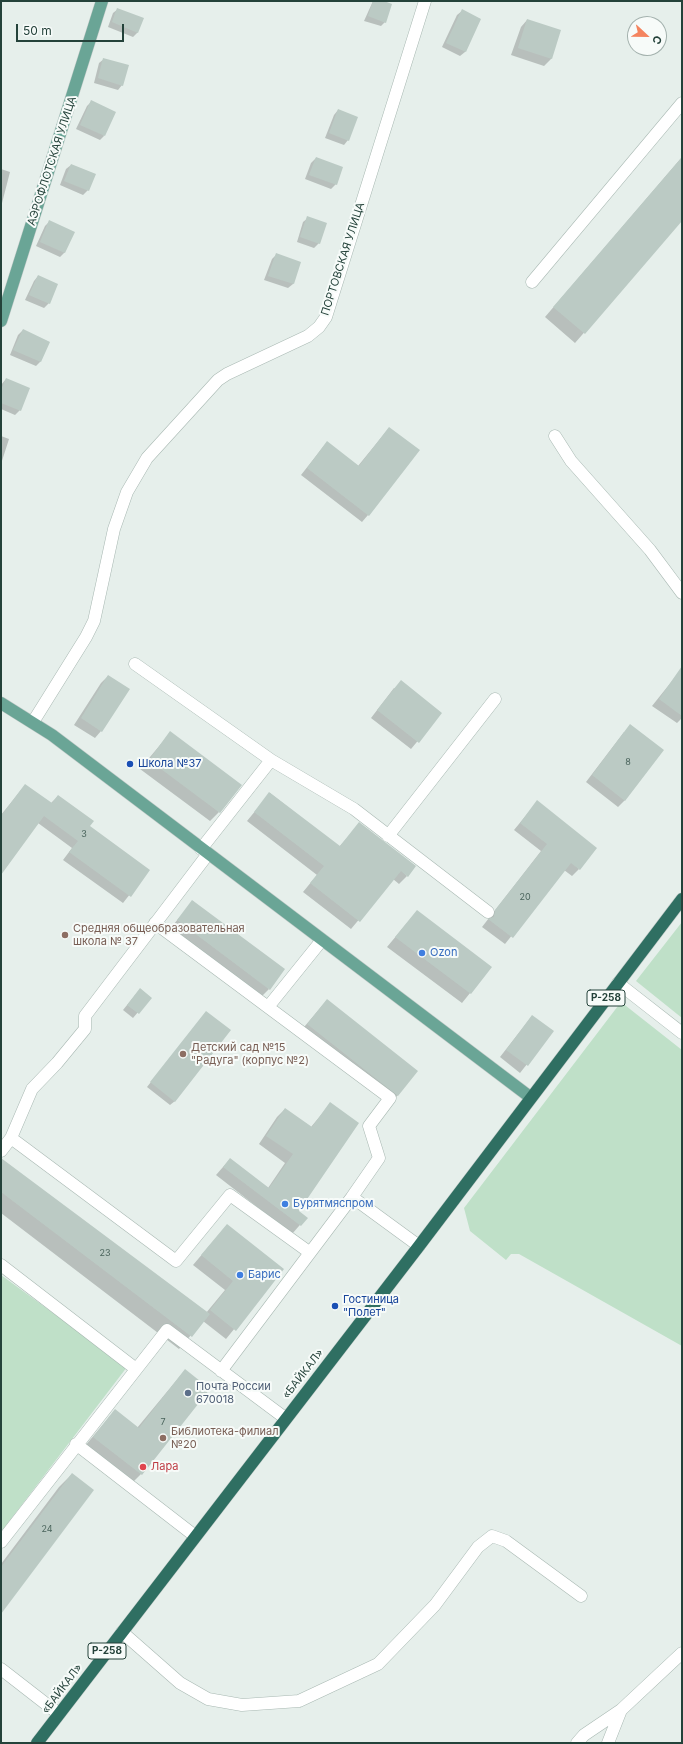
<!DOCTYPE html>
<meta charset="utf-8">
<style>
body{margin:0}
#map{position:relative;width:683px;height:1744px;overflow:hidden;background:#e6efeb;font-family:Inter,sans-serif}
canvas{display:block}
.frame{position:absolute;inset:0;border:2px solid #24423a;pointer-events:none}
.north{position:absolute;left:627px;top:16px;width:40px;height:40px;box-sizing:border-box;background:#f7fbf9;border:1px solid #a3b1ad;border-radius:50%;rotate:112deg;font-size:11px;font-weight:700;line-height:16px;text-align:center;color:#24423a}
.north::after{content:'';display:block;margin:auto;width:14px;height:18px;background:#f4845f;clip-path:polygon(50% 0,100% 100%,50% 72%,0 100%)}
.scale{position:absolute;left:16px;top:24px;width:108px;height:18px;box-sizing:border-box;border:2px solid #24423a;border-top:0;padding-left:5px;font-size:12px;line-height:14px;white-space:nowrap;color:#24423a;-webkit-text-stroke:3px #f7fbf9;paint-order:stroke}
</style>
<div id="map">
<canvas width="683" height="1744"></canvas>
<div class="frame"></div>
<div class="north">С</div>
<div class="scale">50 m</div>
</div>
<script>
const c = document.querySelector('canvas').getContext('2d');
c.lineJoin = 'round';
function fillPath(path, color) { c.fillStyle = color; c.fill(path, 'evenodd'); }
function stroke(path, color, width, dash) { c.strokeStyle = color; c.lineWidth = width; c.lineCap = dash ? 'butt' : 'round'; c.setLineDash(dash || []); c.stroke(path); }
function write(font, color, halo, rows, align = 'center') {
  c.font = font + ' Inter,sans-serif'; c.lineWidth = 4; c.setLineDash([]); c.textBaseline = 'middle'; c.strokeStyle = halo; c.fillStyle = color; for (const [text, x, y, turn = 0] of rows) {
    c.save(); c.translate(x, y); c.rotate((+turn || 0) * Math.PI / 180); c.textAlign = isNaN(turn) ? turn : align; if (halo) c.strokeText(text, 0, 0); c.fillText(text, 0, 0); c.restore();
  }
}
fillPath(new Path2D(`
 M682 922V1018L636 981Z
 M621 1002 682 1050V1346L519 1254H511L506 1260 470 1231 464 1208Z
 M1 1275 127 1367 1 1532Z`), '#bfe0c8');
fillPath(new Path2D(`
 M373 1H381L385 22 381 26 364 21Z
 M118 9 138 32 133 37 108 27 113 13Z
 M462 11 480 19 465 52 460 56 442 47 457 15Z
 M527 20 560 31 551 59 544 66 511 55 521 27Z
 M104 59 122 85 118 90 94 83 99 63Z
 M91 102 104 136 100 140 76 129 87 106Z
 M338 110 348 140 344 145 325 138 334 115Z
 M682 157V220L575 343 545 317Z
 M316 158 336 184 331 189 305 179 311 163Z
 M71 165 88 190 83 195 60 185 66 169Z
 M1 169 10 172 1 207Z
 M308 218 319 243 314 248 297 242 303 222Z
 M49 222 65 252 60 257 36 246 45 226Z
 M276 255 300 263 293 284 288 288 264 280 272 259Z
 M38 276 49 303 44 308 25 300 34 281Z
 M23 330 49 342 40 362 36 366 10 355 18 335Z
 M6 379 20 410 15 415 1 409V385Z
 M389 428 368 515 362 522 301 475 327 442 358 466Z
 M1 436 9 439 1 464Z
 M680 671 682 672V718L677 723 652 706Z
 M108 676 101 731 95 738 74 725 101 683Z
 M394 688 441 713 411 749 371 718Z
 M624 732 625 800 618 807 586 782Z
 M170 733 219 812 210 821 140 769Z
 M25 785 50 804 58 796 89 827 149 870 123 903 63 860 72 848 38 823 1 874V815Z
 M270 793 339 847 359 824 407 876 399 884 393 879 351 929 303 892 317 875 247 821Z
 M537 802 579 869 572 876 564 870 505 944 482 927 541 851 514 830Z
 M193 901 269 989 260 998 169 930Z
 M417 911 491 967 462 1003 387 947Z
 M136 994 150 998 133 1018 123 1010Z
 M327 1000 398 1095 389 1104 299 1033Z
 M206 1012 175 1101 170 1105 147 1087Z
 M532 1016 553 1031 520 1073 500 1057Z
 M330 1104 297 1211 306 1218 292 1234 216 1175 230 1159 268 1188 285 1163 259 1144 277 1117 285 1109 311 1127Z
 M1 1159 206 1313 225 1290 193 1265 227 1225 283 1269 226 1339 203 1321 179 1349 1 1213Z
 M185 1370 141 1474 132 1483 85 1446 115 1410 137 1428Z
 M72 1474 1 1613V1564L59 1487Z`), '#0003');
fillPath(new Path2D(`
 M373 1H384L392 4 386 23 368 16Z
 M117 8 144 18 138 33 112 22Z
 M462 9 481 19 466 52 446 43Z
 M527 19 561 30 552 59 518 48Z
 M103 58 129 65 123 86 98 78Z
 M91 100 116 112 105 136 80 125Z
 M338 109 358 117 349 141 329 133Z
 M316 157 343 167 337 185 309 175Z
 M682 157V221L585 334 553 307Z
 M71 164 96 174 89 191 64 181Z
 M307 216 327 223 320 244 300 237Z
 M49 220 75 232 65 253 40 242Z
 M276 253 301 262 294 284 268 276Z
 M38 275 58 284 50 304 29 295Z
 M23 329 50 342 41 362 13 350Z
 M6 378 30 388 21 411 1 403V390Z
 M389 427 420 450 369 516 307 468 327 441 359 466Z
 M682 666V716L659 699Z
 M108 675 130 689 102 732 81 718Z
 M401 680 442 713 419 743 377 710Z
 M630 724 664 750 625 801 592 775Z
 M170 731 242 785 220 813 149 760Z
 M25 784 52 803 58 795 94 821 90 826 150 870 131 897 69 852 78 841 44 816 1 875V816Z
 M269 792 340 846 359 822 416 866 408 877 401 871 360 922 310 883 324 866 254 812Z
 M537 800 597 848 580 870 571 863 513 938 488 919 494 917 495 910 547 844 520 823Z
 M192 900 285 969 270 990 177 920Z
 M417 910 492 967 471 994 395 937Z
 M140 988 152 998 139 1014 127 1005Z
 M327 999 418 1071 398 1096 307 1024Z
 M206 1011 231 1030 175 1102 150 1082Z
 M532 1015 554 1031 528 1066 506 1050Z
 M330 1102 359 1123 299 1211 308 1218 301 1226 223 1167 230 1158 269 1188 293 1154 266 1136 285 1108 312 1127Z
 M1 1158 210 1314 192 1337 1 1192Z
 M227 1224 284 1269 236 1331 210 1310 233 1281 201 1255Z
 M185 1369 210 1389 142 1475 93 1437 115 1409 139 1428Z
 M72 1473 94 1490 1 1614V1567Z`), '#bbcac4');
const minor = new Path2D(`
 M532 282 682 103
 M555 436 571 461 650 550 682 593
 M135 664 271 760
 M33 722 86 637 94 621 114 529 127 492 147 458 218 380 227 374 308 336 319 327 326 317 425 1
 M388 836 495 699
 M201 849 271 760 354 809 488 912
 M155 923 390 1098 369 1126 379 1158 352 1197
 M618 983 682 1033
 M268 1007 322 940
 M11 1138 32 1089 57 1063 85 1029V1016L208 854
 M1 1151 11 1138 176 1261 230 1195 309 1252
 M1 1265 136 1369
 M221 1371 352 1197 419 1246
 M76 1444 195 1536
 M1 1542 167 1330 285 1418
 M122 1632 180 1683 208 1699 242 1705 299 1701 378 1664 435 1605 478 1547 492 1536 506 1541 581 1596
 M1 1669 59 1714
 M577 1743 584 1735 621 1710 682 1653
 M608 1743 621 1710`);
const major = new Path2D(`
 M1 321 102 1
 M1 703 52 735 530 1097`);
const highway = new Path2D(`
 M37 1743 419 1246 682 899`);
stroke(minor, '#a8b8b2', 13);
stroke(major, '#c2cac8', 13);
stroke(highway, '#c2cac8', 13);
stroke(minor, '#fff', 12);
stroke(major, '#6aa596', 12);
stroke(highway, '#2f6f62', 12);
for (const [x, y, r, color] of [
 [130,764,4,"#1a4fb4"],
 [65,935,4,"#8d6e63"],
 [422,953,4,"#3f7fe0"],
 [183,1054,4,"#8d6e63"],
 [285,1204,4,"#3f7fe0"],
 [240,1275,4,"#3f7fe0"],
 [335,1306,4,"#1a4fb4"],
 [188,1393,4,"#5c6f8a"],
 [163,1438,4,"#8d6e63"],
 [143,1467,4,"#e0444e"]
]) { const dot = new Path2D(); dot.arc(x, y, r, 0, 2 * Math.PI); c.fillStyle = color; c.fill(dot); stroke(dot, '#f7fbf9', 1.5); }
write('9px', '#4a645c', null, [
 ["8",628,762],
 ["3",84,834],
 ["20",525,897],
 ["23",105,1253],
 ["7",163,1422],
 ["24",47,1529]
]);
for (const [x, y, w] of [
 [606,998,38],
 [107,1651,38]
]) { const box = new Path2D(); box.roundRect(x - w / 2, y - 8, w, 16, 3); c.fillStyle = '#f7fbf9'; c.fill(box); stroke(box, '#24423a', 1); }
write('bold 10px', '#24423a', null, [
 ["Р-258",606,998],
 ["Р-258",107,1651]
]);
write('11px', '#24423a', '#f7fbf9', [
 ["АЭРОФЛОТСКАЯ УЛИЦА",52,161,-72],
 ["ПОРТОВСКАЯ УЛИЦА",343,259,-72],
 ["«БАЙКАЛ»",303,1374,-52],
 ["«БАЙКАЛ»",62,1689,-53]
]);
write('11px', '#164399', '#f7fbf9', [
 ["Школа №37",138,764],
 ["Гостиница",343,1300],
 ["\"Полет\"",343,1313]
], 'left');
write('11px', '#785e54', '#f7fbf9', [
 ["Средняя общеобразовательная",73,929],
 ["школа № 37",73,942],
 ["Детский сад №15",191,1048],
 ["\"Радуга\" (корпус №2)",191,1061],
 ["Библиотека-филиал",171,1432],
 ["№20",171,1445]
], 'left');
write('11px', '#366cbe', '#f7fbf9', [
 ["Ozon",430,953],
 ["Бурятмяспром",293,1204],
 ["Барис",248,1275]
], 'left');
write('11px', '#4e5e75', '#f7fbf9', [
 ["Почта России",196,1387],
 ["670018",196,1400]
], 'left');
write('11px', '#be3a42', '#f7fbf9', [
 ["Лара",151,1467]
], 'left');
</script>
